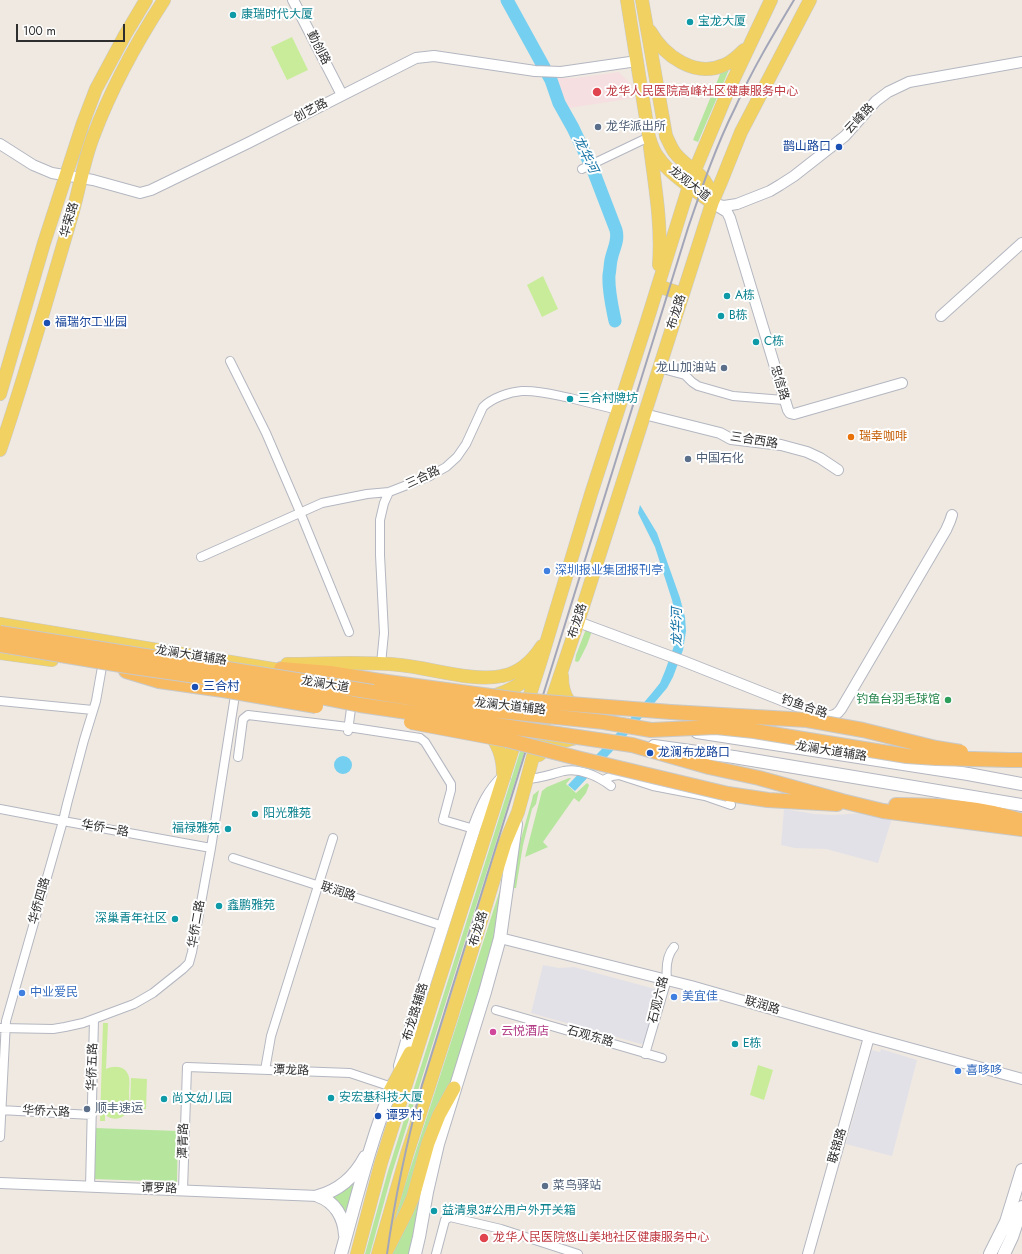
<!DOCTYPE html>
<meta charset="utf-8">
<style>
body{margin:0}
#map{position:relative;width:1022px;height:1254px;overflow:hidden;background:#efe9e1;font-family:Jost,sans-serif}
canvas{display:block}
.scale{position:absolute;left:16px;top:24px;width:109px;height:18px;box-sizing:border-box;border:2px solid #2e2e2e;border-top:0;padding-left:5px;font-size:12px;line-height:14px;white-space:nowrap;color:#2e2e2e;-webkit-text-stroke:3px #fff;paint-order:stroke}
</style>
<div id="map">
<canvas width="1022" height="1254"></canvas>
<div class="scale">100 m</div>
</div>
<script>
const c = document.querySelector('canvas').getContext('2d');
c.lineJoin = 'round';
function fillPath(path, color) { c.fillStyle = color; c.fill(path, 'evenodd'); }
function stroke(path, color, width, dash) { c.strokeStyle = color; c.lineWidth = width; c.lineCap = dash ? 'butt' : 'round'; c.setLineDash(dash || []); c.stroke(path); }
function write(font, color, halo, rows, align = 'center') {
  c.font = font + ' Jost,"Noto Sans SC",sans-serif'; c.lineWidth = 4; c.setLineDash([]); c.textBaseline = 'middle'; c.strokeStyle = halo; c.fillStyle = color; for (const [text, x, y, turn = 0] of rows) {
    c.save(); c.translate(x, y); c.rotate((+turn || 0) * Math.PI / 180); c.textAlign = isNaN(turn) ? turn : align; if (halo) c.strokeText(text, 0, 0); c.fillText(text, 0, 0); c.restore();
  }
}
fillPath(new Path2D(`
 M784 809 815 814 833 815 863 813 892 818 878 863 826 849 795 848 781 845Z
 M543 965 559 968 574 967 655 989 659 991 644 1043 641 1044 531 1013Z
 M881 1049 917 1060 892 1156 846 1144 872 1050 880 1052Z`), '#e3e1e8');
fillPath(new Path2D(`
 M619 72 632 85 634 98 569 108 556 82 557 78H576Z`), '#f5dfe0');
fillPath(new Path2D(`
 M731 65 698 142 693 140 723 67Z
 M586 629 592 631 587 645 579 661 577 662 575 661 576 655Z
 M522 745 526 747 392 1173 370 1254H365L388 1171Z
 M569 778H571L566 784 576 793 587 783 589 785 586 793 579 802 574 798 543 842 548 847 525 857 542 791 547 787Z
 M539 790 536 804 532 809 523 845 516 888H511L518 849 532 800 533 795Z
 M507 868 491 954 454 1075 448 1089 411 1192 388 1245 405 1185Z
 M95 1128 178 1131 177 1182 94 1179Z
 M434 1137 412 1254H389Z
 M357 1179 345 1221 328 1198Z`), '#b6e59e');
fillPath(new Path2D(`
 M292 37 308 70 287 80 271 47Z
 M543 276 558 309 542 317 527 285Z
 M103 1023H108L106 1069C115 1065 126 1066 129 1077 130 1082 129 1088 129 1093 129 1098 130 1104 128 1109 125 1120 113 1121 105 1115V1121H100Z
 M758 1065 773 1070 764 1100 750 1095Z
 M131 1078 147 1079 146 1109H130Z`), '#c9ec9a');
fillPath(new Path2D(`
 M640 505 657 533 680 598 685 617 686 631 683 650 673 677 667 688 622 741 575 791 568 785 629 720 652 693 660 683 665 671 674 646 676 632 675 614 672 600 655 547 638 513Z
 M334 765a9 9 0 1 1 18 0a9 9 0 1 1-18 0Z`), '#75cff0');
stroke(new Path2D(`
 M507 0 551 80 559 103 573 128 593 170 616 230C619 241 613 249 611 260 610 265 610 270 609 275 608 290 612 306 615 321`), '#75cff0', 13);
const minor = new Path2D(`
 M582 169 649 137
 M230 361 266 433 300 512 349 632
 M659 368 685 375 692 382 698 386 733 396 784 400
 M201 557 322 503 367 494 389 492 430 476 446 467 457 457 466 444 483 407C492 398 509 392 522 391 538 390 555 395 570 398 586 402 602 406 618 410
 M381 664 384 633 380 555V520L384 503 389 492
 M0 701 93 710
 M348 731 352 701
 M238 757 243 719 248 715 348 727 420 738 425 742 451 784V790L443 820 474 829
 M526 779C539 779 551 774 564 771 580 768 598 776 611 786
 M603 780 612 776 619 775 653 786 705 796 731 805
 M0 809 63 821 211 848
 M233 858 443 926
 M496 1010 662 1058
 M0 1028 53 1029 65 1027 83 1023 134 1004 153 993 183 969 189 963 192 952 211 848 236 689
 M645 1054 667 979C666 969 667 955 674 947
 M265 1070 271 1036 333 838
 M0 1110 92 1115
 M0 1137 6 1021 63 821 67 804 84 740 96 701 102 667
 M90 1187 94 1019
 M183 1190 187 1067 350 1073 392 1087
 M436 1254 445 1220 450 1217 501 1229 578 1254`);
const tertiary = new Path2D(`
 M293 0 342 95
 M0 144 33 165 52 173 93 180 140 193 151 190 248 143 416 58 434 56 535 71 561 72 637 61
 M712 203 724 206 737 204 770 191 780 185 794 176 845 136 876 101 888 92 909 82 1022 62
 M717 206 727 212 730 218 788 410 790 413 794 414 902 383
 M941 316 1022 243
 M644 414 720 433 731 439 781 445 807 452 820 458 838 470
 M578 622 683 661 809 711C821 715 833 721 841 709L946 530 950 521 952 515
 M500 938 691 986 869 1037 1022 1079
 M0 1183 318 1196
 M808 1254 869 1037`);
const secondary = new Path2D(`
 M697 732 968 774 1022 784
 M654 746 734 757 1022 805
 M400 1066 418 1003 475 826C482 807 489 791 504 777
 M318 1196C340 1190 355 1176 365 1157
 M318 1196C335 1202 344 1217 345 1235
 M341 1254C357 1197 371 1138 394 1083
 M415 1254 419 1237 427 1192 438 1144 485 992 500 938 516 824
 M990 1254 1006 1222 1022 1170
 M1004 1254 1012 1237 1022 1207`);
const primary = new Path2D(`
 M627 0 649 137C651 144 653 151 658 157 671 176 694 189 712 203
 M642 0 666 136C669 142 671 148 675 153 690 172 709 172 712 203
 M650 31C664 56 695 78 724 65 732 62 738 56 744 50
 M650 147C655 186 662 225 659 265
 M658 286 682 294
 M0 394 44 243 83 123 96 89 110 63 125 35 146 0
 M0 450C26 374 48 296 71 218 79 191 83 163 93 137 111 89 136 43 164 0
 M0 624 291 672
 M0 653 52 660
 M287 664C324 664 362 661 400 665 431 668 472 682 502 676 519 673 533 660 542 646
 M562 676C562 699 571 707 591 716
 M463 702C488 699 523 690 537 667
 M487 731C498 743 503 757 503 773
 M539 755 552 744 576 738
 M390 1091 410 1053
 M357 1254 381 1163 541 660 591 494 647 321 689 186 695 170 728 91 771 0
 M378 1254 407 1154 451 1018 505 843 518 812 534 753 578 622 712 203 721 182 741 132 810 0
 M385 1254 407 1211 413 1197 428 1143 439 1115 454 1088`);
const trunk = new Path2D(`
 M281 669 330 673 380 681
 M126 671 159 681 223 690
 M632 745 709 767 759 778 842 801 883 811 1022 829
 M1009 760H1022
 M728 794 768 800 837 804
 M896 805C939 805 981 807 1022 821`);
stroke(minor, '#b4b7c1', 10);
stroke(tertiary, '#b4b7c1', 12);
stroke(secondary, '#b4b7c1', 14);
stroke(primary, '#c9c9c9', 14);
stroke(trunk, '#c9c9c9', 16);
stroke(minor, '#fff', 8);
stroke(tertiary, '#fff', 10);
stroke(secondary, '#fff', 12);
stroke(primary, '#f2d163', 13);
stroke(trunk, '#f8ba60', 14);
stroke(new Path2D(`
 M387 1254C395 1197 407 1141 422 1085L688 228C702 187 716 146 735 108 752 70 773 35 794 0`), '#a3a6b8', 2);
const trunkBridge = new Path2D(`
 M0 633 480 709 604 722 651 730 716 727 754 731 907 756 936 758 1009 760
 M0 645 127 666 210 678 290 691 360 705 632 745
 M380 681 520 700 671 712 807 720 863 730 936 748 961 752
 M223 690 316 706
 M411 722 507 740 581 759 728 794`);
stroke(trunkBridge, '#c9c9c9', 16, []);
stroke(trunkBridge, '#f8ba60', 14);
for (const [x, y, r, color] of [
 [233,15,4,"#0f9aa8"],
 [690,22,4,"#0f9aa8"],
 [597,92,5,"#e0444e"],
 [598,127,4,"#5c6f8a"],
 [839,147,4,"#1a4fb4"],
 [727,296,4,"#0f9aa8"],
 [721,316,4,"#0f9aa8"],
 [47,323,4,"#1a4fb4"],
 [756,342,4,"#0f9aa8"],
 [724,368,4,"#5c6f8a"],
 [570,399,4,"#0f9aa8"],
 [851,437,4,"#e8710a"],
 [688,459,4,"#5c6f8a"],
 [547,571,4,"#3f7fe0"],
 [195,687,4,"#1a4fb4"],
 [948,700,4,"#2e9e5b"],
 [650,753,4,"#1a4fb4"],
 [255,814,4,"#0f9aa8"],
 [228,829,4,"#0f9aa8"],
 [219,906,4,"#0f9aa8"],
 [175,919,4,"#0f9aa8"],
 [22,993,4,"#3f7fe0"],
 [674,997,4,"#3f7fe0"],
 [493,1032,4,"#d1479c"],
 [735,1044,4,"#0f9aa8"],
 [958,1071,4,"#3f7fe0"],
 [331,1098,4,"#0f9aa8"],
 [164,1099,4,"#0f9aa8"],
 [87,1109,4,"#5c6f8a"],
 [378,1116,4,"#1a4fb4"],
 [545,1186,4,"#5c6f8a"],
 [434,1211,4,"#0f9aa8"],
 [484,1238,5,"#e0444e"]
]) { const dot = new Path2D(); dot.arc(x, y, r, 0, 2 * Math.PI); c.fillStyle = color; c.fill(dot); stroke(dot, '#fff', 1.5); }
write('12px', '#0d838f', '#fff', [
 ["康瑞时代大厦",241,15],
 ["宝龙大厦",698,22],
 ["A栋",735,296],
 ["B栋",729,316],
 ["C栋",764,342],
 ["三合村牌坊",578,399],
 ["阳光雅苑",263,814],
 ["福禄雅苑",220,829,"right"],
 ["鑫鹏雅苑",227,906],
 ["深巢青年社区",167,919,"right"],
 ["E栋",743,1044],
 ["安宏基科技大厦",339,1098],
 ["尚文幼儿园",172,1099],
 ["益清泉3#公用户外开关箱",442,1211]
], 'left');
write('12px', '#2e2e2e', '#fff', [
 ["勤创路",318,48,63],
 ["创艺路",311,111,-27],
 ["云峰路",860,119,-47],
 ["龙观大道",689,184,38],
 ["华荣路",70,220,-74],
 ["布龙路",677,312,-72],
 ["忠信路",779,383,73],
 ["三合西路",754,441,9],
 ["三合路",423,478,-25],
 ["布龙路",578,621,-72],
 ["龙澜大道辅路",191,656,9],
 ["龙澜大道",325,685,9],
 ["龙澜大道辅路",510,707,6],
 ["钓鱼合路",804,707,19],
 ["龙澜大道辅路",831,752,9],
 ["华侨一路",105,829,10],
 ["联润路",338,892,18],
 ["华侨四路",40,901,-74],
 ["华侨二路",197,924,-80],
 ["布龙路",479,929,-73],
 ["石观六路",659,1000,-76],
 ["联润路",762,1006,16],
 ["布龙路辅路",416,1012,-73],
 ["石观东路",590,1037,16],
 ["华侨五路",93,1067,-88],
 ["潭龙路",291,1071,2],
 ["华侨六路",46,1112,3],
 ["潭青路",184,1141,-88],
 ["联锦路",838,1146,-74],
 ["谭罗路",159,1189,2]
]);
write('12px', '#be3a42', '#fff', [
 ["龙华人民医院高峰社区健康服务中心",606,92],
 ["龙华人民医院悠山美地社区健康服务中心",493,1238]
], 'left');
write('12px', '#4e5e75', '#fff', [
 ["龙华派出所",606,127],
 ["龙山加油站",716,368,"right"],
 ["中国石化",696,459],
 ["顺丰速运",95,1109],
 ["菜鸟驿站",553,1186]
], 'left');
write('12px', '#164399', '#fff', [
 ["鹊山路口",831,147,"right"],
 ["福瑞尔工业园",55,323],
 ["三合村",203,687],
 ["龙澜布龙路口",658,753],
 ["谭罗村",386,1116]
], 'left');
write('12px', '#c56008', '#fff', [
 ["瑞幸咖啡",859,437]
], 'left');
write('12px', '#366cbe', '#fff', [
 ["深圳报业集团报刊亭",555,571],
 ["中业爱民",30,993],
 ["美宜佳",682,997],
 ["喜哆哆",966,1071]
], 'left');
write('12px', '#27864d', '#fff', [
 ["钓鱼台羽毛球馆",940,700]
], 'right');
write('12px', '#b23c85', '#fff', [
 ["云悦酒店",501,1032]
], 'left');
write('italic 13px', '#0d6fa3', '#fff', [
 ["龙华河",585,155,64],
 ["龙华河",678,627,-90]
]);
</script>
